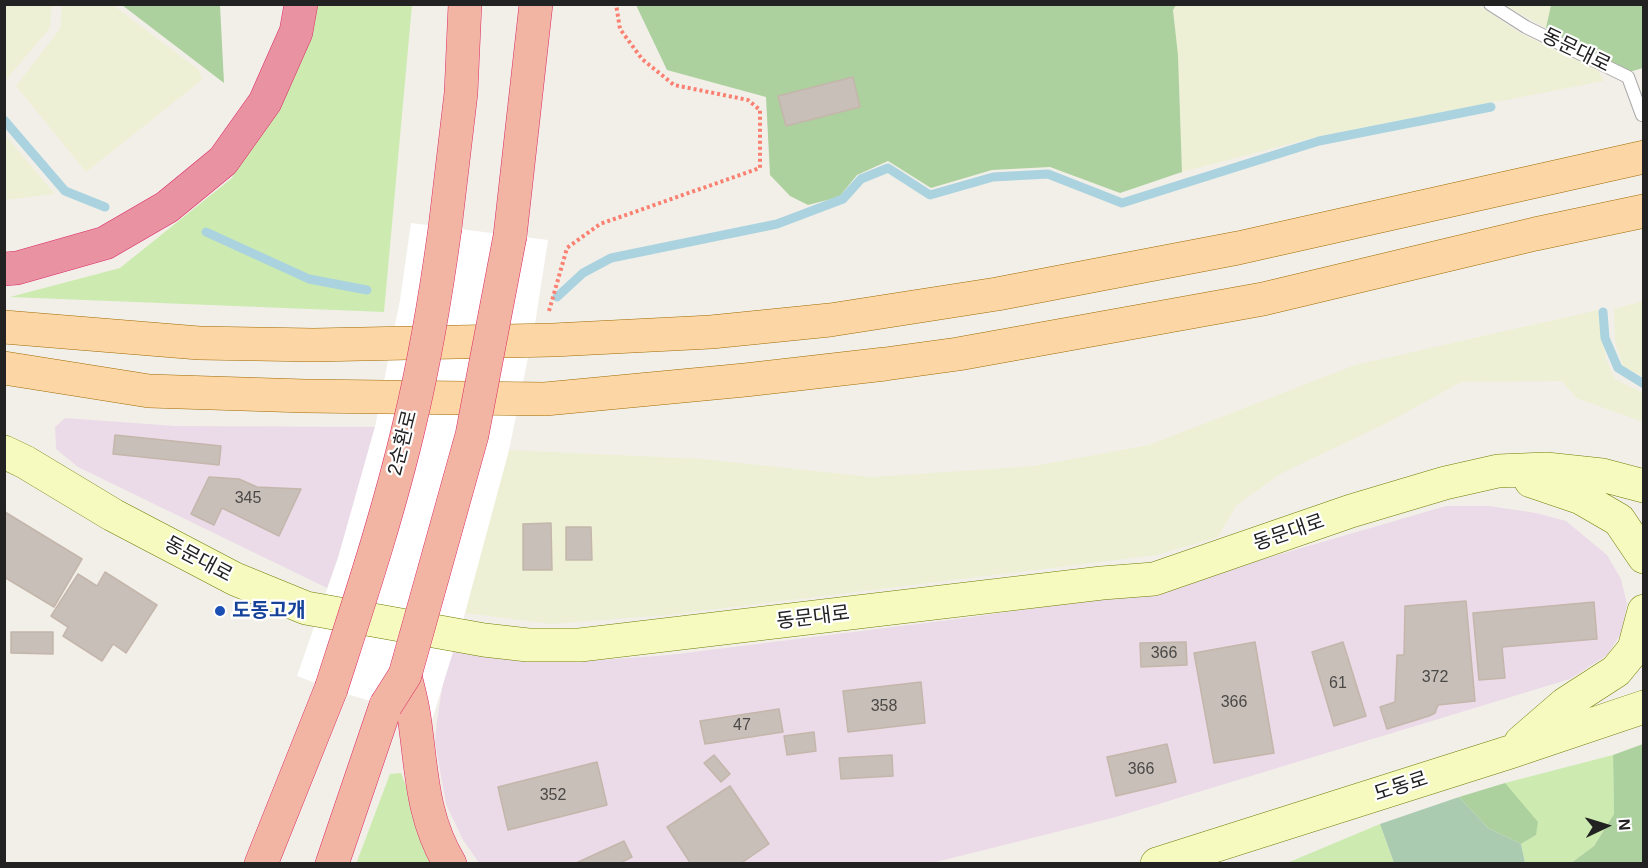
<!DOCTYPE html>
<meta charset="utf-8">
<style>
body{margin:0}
#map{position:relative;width:1648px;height:868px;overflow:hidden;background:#f2efe9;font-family:Helvetica,sans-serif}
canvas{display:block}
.frame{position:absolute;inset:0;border:6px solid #222;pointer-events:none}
.north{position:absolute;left:1576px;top:796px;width:60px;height:60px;-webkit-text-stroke:4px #fff;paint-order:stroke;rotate:86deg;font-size:16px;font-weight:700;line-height:24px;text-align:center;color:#222}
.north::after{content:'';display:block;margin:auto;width:21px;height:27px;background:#222;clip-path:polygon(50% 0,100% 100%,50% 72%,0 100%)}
</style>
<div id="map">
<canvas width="1648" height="868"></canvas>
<div class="frame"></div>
<div class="north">N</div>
</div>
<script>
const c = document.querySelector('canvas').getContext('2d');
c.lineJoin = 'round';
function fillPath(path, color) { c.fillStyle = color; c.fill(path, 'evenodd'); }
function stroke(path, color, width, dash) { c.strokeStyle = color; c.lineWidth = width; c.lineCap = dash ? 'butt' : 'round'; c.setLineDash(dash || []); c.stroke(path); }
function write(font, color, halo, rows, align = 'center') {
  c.font = font + ' Helvetica,"Noto Sans KR",sans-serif'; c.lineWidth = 4.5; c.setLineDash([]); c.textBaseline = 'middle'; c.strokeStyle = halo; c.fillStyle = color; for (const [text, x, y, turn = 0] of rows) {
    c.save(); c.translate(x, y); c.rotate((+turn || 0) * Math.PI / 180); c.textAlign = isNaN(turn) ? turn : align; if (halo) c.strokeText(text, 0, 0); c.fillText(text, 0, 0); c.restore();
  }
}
fillPath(new Path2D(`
 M65 418 175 426 375 427 338 558 327 588 78 467 56 449 55 427Z
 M1446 506H1489L1536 513 1566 521 1607 555 1621 579 1627 604 1622 632 1607 655 1570 679 1116 817 932 863H479L463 840 446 804 435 742 437 720 443 683 453 651 525 662 585 661 669 655 965 618 1154 591Z`), '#ebdbe8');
fillPath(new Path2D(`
 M5 4 52 5 50 28 5 81Z
 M1176 4 1478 5 1522 34 1598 70 1604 81 1320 136 1182 172 1178 55 1173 9Z
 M62 5H113L199 70 202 80 86 172 16 86 60 29Z
 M1504 5H1551L1546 28Z
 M5 135 55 194 5 200Z
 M1643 301H1644L1643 377 1623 366 1615 342 1614 309Z
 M1598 310 1606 359 1615 379 1643 393V422L1576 398 1562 381 1461 382 1389 422 1280 474 1237 505 1218 537 1157 555 668 615 551 624 465 613 509 450 702 459 872 477 1034 466 1149 445 1355 365Z`), '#eef0d5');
fillPath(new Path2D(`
 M304 5H412L384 312 10 297 120 268 232 178 300 40Z
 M1613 755 1614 814 1594 846 1571 863H1525L1521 844 1536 835 1505 783Z
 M401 773 425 835 438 863 356 864 390 774Z
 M1380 824 1394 863H1285H1287Z`), '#cdebb0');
fillPath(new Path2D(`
 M122 5H220L224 83Z
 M636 5H1176L1173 10 1178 55 1182 172 1120 193 1050 167 992 170 931 188 888 161 857 175 839 197 808 205 790 196 770 175 766 97 667 70Z
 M1551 5H1643V68L1629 72 1546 28Z
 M1643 744V863H1571L1594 846 1614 814 1613 755Z
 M1505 783 1538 822 1536 835 1521 844 1488 828 1459 797Z`), '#add19e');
fillPath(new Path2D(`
 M1459 797 1488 828 1521 844 1525 863H1394L1380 824Z`), '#aacbaf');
fillPath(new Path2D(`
 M411 223 548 240 535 324 509 450 465 613 432 720 331 689 297 676 338 558 375 427 400 300Z`), '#fff');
stroke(new Path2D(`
 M4 120 65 191 105 207
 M206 232 309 279 367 290
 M557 297 583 273 611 258 777 224 843 199 861 179 888 168 930 195 993 177 1048 174 1122 203 1319 141 1491 107
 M1603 312 1605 338 1618 368 1644 384`), '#aad3df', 9);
const building = new Path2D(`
 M853 77 860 107 786 126 778 96Z
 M115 435 221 446 219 465 113 454Z
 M209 477 239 479 257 487 301 489 279 536 222 508 214 525 191 514Z
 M5 512 82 559 54 607 4 577Z
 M551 523 552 570H523V524Z
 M566 527H591L592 560H566Z
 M105 572 157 605 126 653 113 644 102 661 63 636 68 627 51 616 78 574 97 586Z
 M1466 601 1475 701 1438 705 1435 713 1429 716 1387 729 1380 707 1395 702 1397 655H1404L1405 606Z
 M1594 602 1597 639 1502 647 1505 678 1479 680 1473 613Z
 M11 632H53V654L11 653Z
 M1186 642 1187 665 1141 667 1140 643Z
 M1255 642 1274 753 1214 763 1194 653Z
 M1343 642 1366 716 1334 726 1312 652Z
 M921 682 925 723 848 732 843 691Z
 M779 709 783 732 705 744 700 721Z
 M814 732 816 751 787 755 784 736Z
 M1167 744 1176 782 1116 796 1107 757Z
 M714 755 730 774 721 782 704 763Z
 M892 755 893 776 841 779 839 758Z
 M597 762 607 805 508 830 498 787Z
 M730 786 769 844 740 864H691L667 827Z
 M624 841 632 857 618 864H574Z`);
fillPath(building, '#c7bfb8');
stroke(building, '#c4b6ab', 1.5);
const service = new Path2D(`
 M1490 4 1526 27 1628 77 1642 115`);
const secondary = new Path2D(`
 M4 452 25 462 113 515 235 579 306 608 484 640 528 645H580L1102 583 1154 579 1351 511 1445 483 1498 471 1546 469 1602 475 1644 486
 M1531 481 1581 498 1619 520 1644 557
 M1521 742 1565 704 1616 671 1634 649 1644 611
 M1157 864 1510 752 1644 707`);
const primary = new Path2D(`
 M4 327 199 343 314 345 553 340 711 332 830 320 997 294 1238 248 1644 157
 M4 368 149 391 305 396 545 399 745 380 885 364 958 354 1263 299 1535 234 1644 211`);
const trunk = new Path2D(`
 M445 228 461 93 465 4
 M510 236 536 4
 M405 675C408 688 412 702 414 716 422 769 421 816 450 864
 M261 864 331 689
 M332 864 386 705`);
const motorway = new Path2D(`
 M4 269 17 268 105 243 167 207 223 161 265 102 296 32 301 4`);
stroke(service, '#a9a9a9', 14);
stroke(secondary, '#707d05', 34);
stroke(primary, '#a06b00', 34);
stroke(trunk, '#dc2a67', 34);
stroke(motorway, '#dc2a67', 34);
stroke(new Path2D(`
 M549 311 567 248 600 224 760 168V110L748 100 674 85 642 59 620 29 616 4`), '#fa8072', 4, [3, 3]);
stroke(service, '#fff', 12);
stroke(secondary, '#f7fabf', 33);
stroke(primary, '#fcd6a4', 33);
stroke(trunk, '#f2b4a3', 33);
stroke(motorway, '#e892a2', 33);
const trunkBridge = new Path2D(`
 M331 689C359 602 388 515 409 426 425 360 436 294 445 228
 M386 705 405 675 472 435 510 236`);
stroke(trunkBridge, '#dc2a67', 34, []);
stroke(trunkBridge, '#f2b4a3', 33);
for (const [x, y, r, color] of [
 [220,611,6,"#1a4fb4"]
]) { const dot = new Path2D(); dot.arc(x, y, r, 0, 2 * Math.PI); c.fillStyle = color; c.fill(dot); stroke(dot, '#fff', 2); }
write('16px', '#4b4948', null, [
 ["345",248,499],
 ["366",1164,654],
 ["372",1435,678],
 ["61",1338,684],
 ["366",1234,703],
 ["358",884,707],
 ["47",742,726],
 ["366",1141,770],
 ["352",553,796]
]);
write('20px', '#222', '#fff', [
 ["동문대로",1576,51,26],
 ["2순환로",403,443,-76],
 ["동문대로",1289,533,-19],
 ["동문대로",198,560,28],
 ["동문대로",813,618,-7],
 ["도동로",1401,787,-18]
]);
write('bold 20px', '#164399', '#fff', [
 ["도동고개",232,611]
], 'left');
</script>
